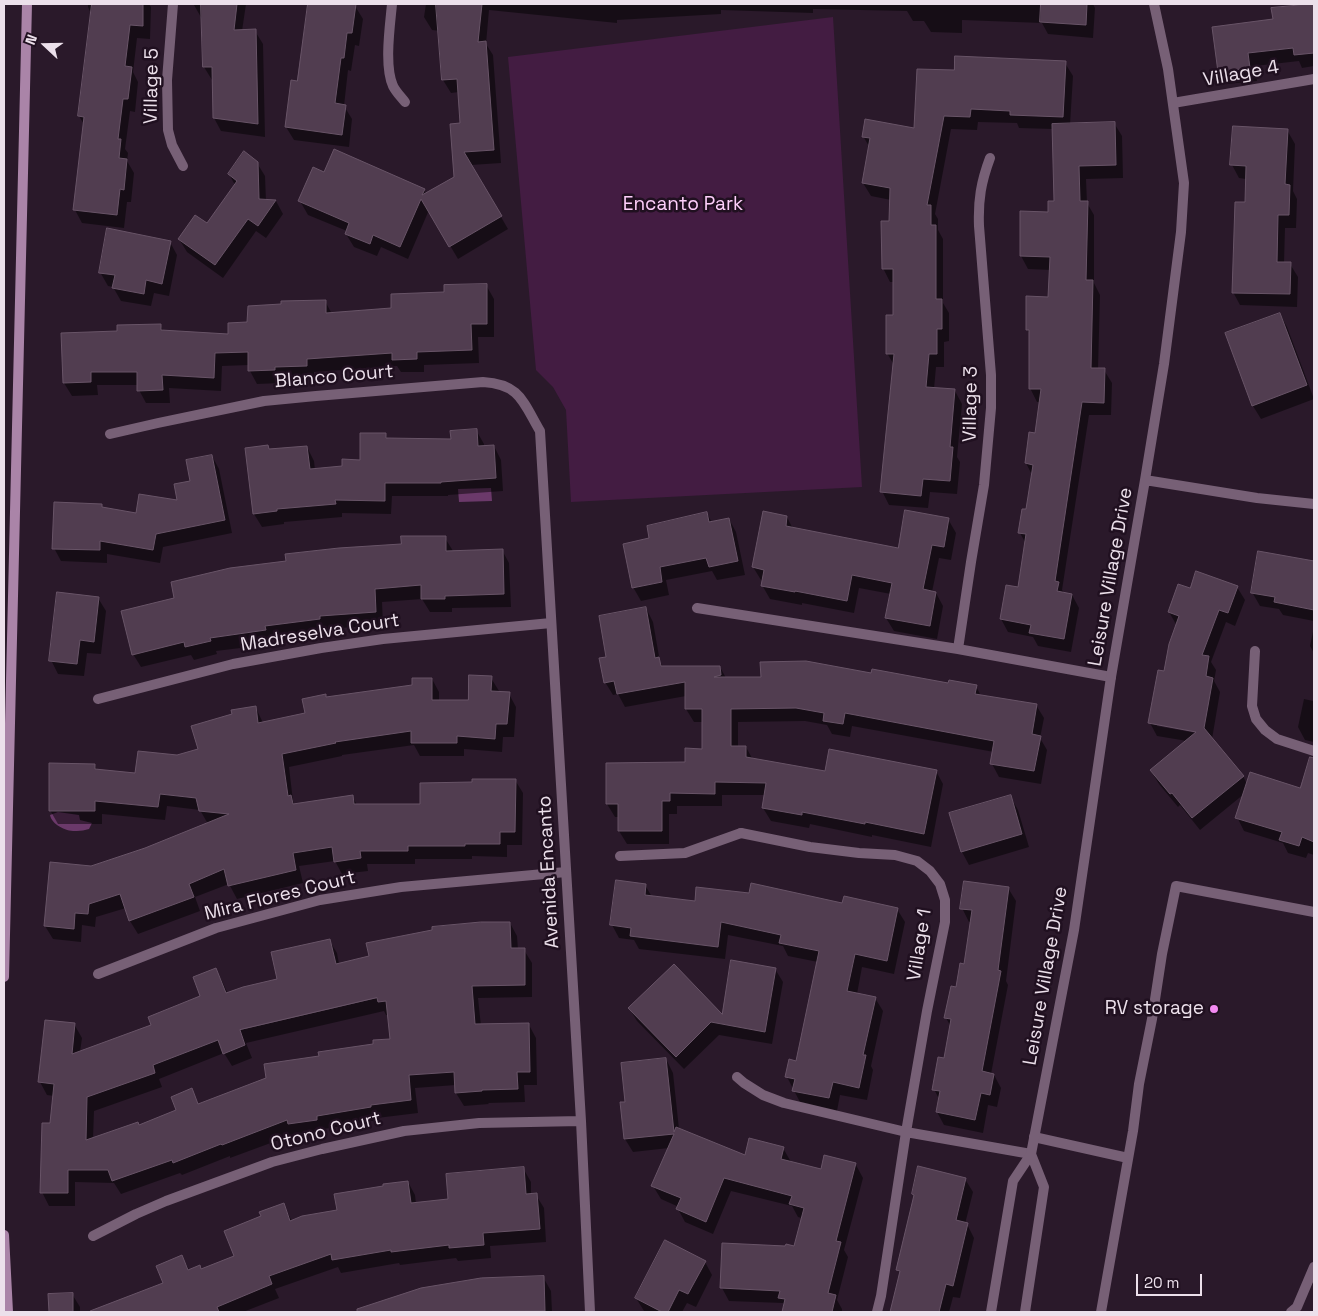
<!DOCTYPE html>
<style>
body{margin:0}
#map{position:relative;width:1318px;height:1316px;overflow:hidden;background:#2a192a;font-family:"Space Grotesk",sans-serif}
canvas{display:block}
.frame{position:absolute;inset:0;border:5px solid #ece0eb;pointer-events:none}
.north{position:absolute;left:20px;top:20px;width:50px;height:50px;-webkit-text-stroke:4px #201020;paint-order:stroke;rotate:291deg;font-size:14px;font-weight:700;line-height:20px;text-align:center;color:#ece0eb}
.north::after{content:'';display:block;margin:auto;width:18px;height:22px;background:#ece0eb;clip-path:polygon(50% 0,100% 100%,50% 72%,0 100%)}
.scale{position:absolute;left:1136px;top:1274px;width:66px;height:22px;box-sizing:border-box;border:2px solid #ece0eb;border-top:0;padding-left:6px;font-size:15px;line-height:18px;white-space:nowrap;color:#ece0eb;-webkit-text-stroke:4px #201020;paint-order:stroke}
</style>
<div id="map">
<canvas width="1318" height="1316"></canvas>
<div class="frame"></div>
<div class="north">N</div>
<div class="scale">20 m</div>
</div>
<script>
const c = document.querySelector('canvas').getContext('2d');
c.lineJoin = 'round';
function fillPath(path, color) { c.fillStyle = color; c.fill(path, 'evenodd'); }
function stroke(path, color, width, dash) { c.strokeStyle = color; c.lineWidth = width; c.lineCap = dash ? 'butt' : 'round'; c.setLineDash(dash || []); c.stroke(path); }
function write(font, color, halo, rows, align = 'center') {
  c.font = font + ' "Space Grotesk",sans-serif'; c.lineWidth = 5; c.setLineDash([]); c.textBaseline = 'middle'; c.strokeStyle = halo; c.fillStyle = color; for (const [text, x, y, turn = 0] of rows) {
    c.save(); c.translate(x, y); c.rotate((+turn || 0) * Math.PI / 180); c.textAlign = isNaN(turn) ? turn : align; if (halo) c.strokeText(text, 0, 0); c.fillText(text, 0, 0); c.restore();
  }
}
fillPath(new Path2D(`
 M833 17 862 487 571 502 566 410 553 387 536 370 508 57Z`), '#431c42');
fillPath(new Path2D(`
 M491 488 492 501 459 502 458 489Z
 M58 812 79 815 80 820 92 823 89 829C85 830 81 831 77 831 67 832 52 825 50 815Z`), '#6b396a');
fillPath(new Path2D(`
 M88 4H149L151 7 150 39 137 38 133 72 138 82 135 112 130 111 125 149 128 153 127 161 134 173 131 202H127L124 228 82 223 75 210 85 126 79 116 92 16 88 7Z
 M194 4H246L242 31H255L263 44 265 137 221 131 214 118 213 80H212L204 67 202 19 194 5Z
 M309 4H351V5L355 6 363 19 359 46 355 45 351 71 348 70 344 106 352 119 349 147 294 140 286 127 298 82Z
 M426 4H1093L1095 8 1093 38 1048 34 1042 23 962 20V33L931 32 924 21H913L907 11 813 9V13L721 10V14L617 20V23L489 10 486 44 493 55 501 163 471 165 508 229 458 259 429 210 408 259 381 247 377 256 354 247 346 234 347 231 308 215 300 201 325 174 424 190 427 194 455 178 462 124 459 92 451 93 443 80 440 31 432 30 424 17Z
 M1314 5V66L1302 68 1299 61 1255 66 1257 81 1227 84 1219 71 1274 21 1273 10Z
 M1065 63 1073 76 1070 125 1114 123 1122 136 1123 178 1086 179 1087 203 1094 215V283L1100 295 1098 369 1104 370 1112 383 1111 415H1089L1062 590 1065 594 1072 595 1079 608 1071 652 1038 646 1033 637 1008 632 1001 619 1019 588 1026 544 1020 533 1027 511 1032 475 1026 463 1036 434 1040 402H1037L1030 388 1031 336 1027 329 1050 298 1051 270 1028 269 1021 256 1056 202 1053 129 1019 128 1017 123 978 122 977 130 951 129 935 214 938 219V230L943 239V303L949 313V341L944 342V367H936L934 389 955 391 962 404 957 457 960 462 957 494 930 492 928 508 889 505 882 491 894 365 887 353 894 317V282H890L883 268 891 222V200L871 196 863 183 870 148 863 136 915 129 955 72Z
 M1287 130 1295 144 1293 191 1297 199 1296 228H1285L1284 263 1290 264 1298 277 1297 307 1240 305 1233 292 1246 203V179L1239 178 1232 165Z
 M257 163 265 176 266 201H276L283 214 266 238 256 231 223 278 187 252 179 239 207 225 235 185 229 174Z
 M170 242 177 255 169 296 154 293 151 306 121 301 113 287 108 286 100 272Z
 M486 285 494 299V337H478L479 363 424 365V372H401L397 366 314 372V379L282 380V383L257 384 250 371 249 365 222 366 221 391 169 388 170 403H146L139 390V385H97L98 395 72 396 64 383 118 332 160 325 164 332 229 335 248 324 325 301 332 314 392 309 445 293Z
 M1280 314 1287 327 1314 399 1261 419 1253 406Z
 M476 430 484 444V447L494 446 501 460 503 491 448 495V496H392L391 514 342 513V517L284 522V524L262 527 254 514 246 449 268 446 270 450 307 447 314 461 315 470 343 467 361 461 385 434 388 439 452 440Z
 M212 456 219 469 232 533 163 547 160 563 107 554V563L61 561 54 548 103 509 137 514 178 502Z
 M707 513 712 523 729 519 736 532 745 575 717 580 712 571 666 580 669 595 641 601 633 587 651 539Z
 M787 517 793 529 899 549 948 519 956 533 951 560 939 558 932 592 936 593 943 606 937 639 894 631 886 618 891 594 859 588 854 613 802 603V605L770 599 762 585 763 581 761 580 753 567Z
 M445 538 453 551 502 550 509 563 511 607 452 608V612H430L422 599 382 602 383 625 326 629 327 632 272 640 273 644 216 651 217 654 194 660 191 655 141 667 133 654 402 545Z
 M1259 553 1314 562V621L1283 615 1279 609 1260 606 1252 592Z
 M1237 587 1245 600 1235 626 1226 622 1211 662 1216 670 1214 681 1220 692 1212 739 1243 776 1247 784 1301 790 1302 788 1314 792V855L1308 853 1306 858 1288 853 1283 843 1244 831 1237 817 1244 794 1200 830 1180 805 1178 807 1159 784 1151 771 1187 741 1157 736 1150 723 1165 672 1177 626 1169 612 1190 589ZM1157 724 1203 731 1202 734 1157 726Z
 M98 598 106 611 101 654 87 653 84 676 58 674 51 660Z
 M646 608 653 622 660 662 664 668 720 667 726 678 872 674 949 685 976 686 981 696 1036 705 1044 718 1040 738 1047 750 1041 784 999 777 992 764 994 752 852 726 850 737 832 734 827 725 805 721 738 722V747H746L753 760 826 773 936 771 943 784 931 847 872 835V837L810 824 809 828 771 821 763 808 766 795H722V806H677V814H669V844H627L619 831V817H615L607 804 686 764 703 750V722H694L686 709V696L625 707 618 694 613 695 605 682 607 658Z
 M1314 627V653L1310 646Z
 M491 678 499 691V693L509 694 516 707 514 737H503L502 752 464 749V756H420L414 745 342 755V756L289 767 293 801 295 805 352 796 357 805H422L473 784 515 780 523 793 522 845H507V857L472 856V859H415V864H367L368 871 342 874 335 861 299 866 303 883 237 899 229 884 195 897 200 911 138 934 130 921 126 908 96 917 95 927 82 925 81 942 53 939 45 926 92 867 145 849 208 824 200 810 167 806 165 820 102 814V824H58L50 810 95 765 97 770 136 774 177 756 199 750 256 708 263 723 307 714 325 695 327 698 413 686 432 679 439 692V701L469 702Z
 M1314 697V742L1305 740 1298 727 1304 699 1313 701Z
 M1010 796 1018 810 1029 847 969 865 962 852Z
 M645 885 652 897 696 902 843 905 897 909 905 922 894 974 862 967 857 994 875 998 883 1011 871 1066 873 1070 867 1100 840 1095 837 1111 801 1104 787 1077 797 1062 818 962 788 956 783 946 728 935 725 959 639 949 634 940 619 938 612 925Z
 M1008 888 1016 901 1006 981 1008 985 991 1074 994 1075 1001 1088 997 1107 988 1105 983 1133 944 1125 937 1112 939 1099 934 1089 945 1060 951 1027 946 1018 965 965 971 922H969L962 908Z
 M510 923 517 936 518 950H524L532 963V997L478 998 481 1026 529 1025 536 1038 537 1085H524L525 1102 488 1103 489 1104 464 1106 456 1093V1085L415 1088 418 1113 377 1118 378 1120 324 1129V1133L297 1137 295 1134 230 1158V1156L182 1175 180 1173 121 1194 114 1183 75 1182V1206H49L42 1192 54 1096 47 1095 40 1082 74 1024 82 1038 80 1052 153 1026 202 997 216 969 223 983 228 994 278 980 329 940 337 953 339 964ZM384 1011 386 1015H389L392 1040 375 1045 320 1057 199 1105 191 1090 178 1111 139 1127 93 1139 94 1111 162 1087 159 1079 224 1053 232 1066 252 1058 246 1043Z
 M775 969 783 982 772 1044 719 1035 684 1069 637 1021 629 1008 723 1017Z
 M666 1059 673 1073 679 1129 746 1157 783 1148 791 1162 822 1170 825 1157 856 1165 863 1178 844 1250 848 1257 837 1300 842 1309V1312H784V1306L783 1303 729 1301 722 1288 795 1247 802 1218 798 1217 792 1206 731 1191 713 1234 685 1222 678 1209 679 1207 661 1199 653 1186 669 1148 633 1152 625 1139 621 1103H626Z
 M523 1168 531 1182V1195H536L544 1208 546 1242 490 1246 491 1258 458 1261 456 1258 400 1265 399 1263 341 1273 338 1267 275 1289 279 1298 243 1312H120L116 1302 164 1283 182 1257 190 1271 201 1270 236 1256 262 1217 283 1205 292 1221 338 1211 408 1182 415 1195 416 1204 450 1200Z
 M965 1179 973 1192 965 1224H967L974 1238 960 1298 953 1297 949 1312H891L900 1275 898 1270 915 1197 913 1194Z
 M705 1262 712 1275 696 1307 687 1303 682 1312H646L644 1311 636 1298Z
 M543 1277 551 1291 552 1312H357L375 1305Z
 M72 1294 80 1307V1312H50V1295Z`), '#0007');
const building = new Path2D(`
 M92 4H143V26L130 25 125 66 132 67 128 99H123L118 139H121L119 158 127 159 124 190 120 189 117 215 73 210 84 117 78 116Z
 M201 4H237L234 30 256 29 258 124 213 118 212 67H203Z
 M308 4H356L352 33H347L344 58H341L335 103 346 105 342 135 285 127 291 80 297 81Z
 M436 4H482L478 42 486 41 494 150 464 152 502 216 449 247 421 199 400 247 373 235 370 244 345 234 349 223 298 201 313 167 324 172 334 149 425 189 422 195 454 177 450 124 460 123 457 79 442 80Z
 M1041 4H1087L1086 25 1040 22Z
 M1314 4V53L1294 55 1293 48 1248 53 1250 68 1218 72 1212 27 1273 19 1271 8Z
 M955 56 1066 61 1063 117 1010 115V111L971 109 970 117 944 116 927 205H931V225H936V299H942V329H937V354H929L926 387 955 389 950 447H953L950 481 923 479 921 496 880 492 894 354H886V315H893V269H882L881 221H889L890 188 862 183 870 138 862 137 865 119 914 128 917 69 954 70Z
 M1115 122 1116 165 1079 166 1080 201H1088L1086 280H1093L1091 368H1105L1104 403 1082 402 1055 581 1059 582 1057 591 1072 594 1064 639 1029 633 1031 625 1000 619 1006 585 1018 587 1026 534 1018 533 1022 509H1026L1033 465 1025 463 1029 432 1035 433 1041 389H1029V330H1026V296L1048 297 1050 257 1020 256V211L1048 212V201H1054L1052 124Z
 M1233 126 1288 129 1285 184 1290 185 1289 215H1278L1277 262H1291L1290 294 1232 293 1235 202H1245L1246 166 1230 165Z
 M244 151 258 162 259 199 276 200 258 226 248 219 215 265 178 239 195 215 207 223 237 181 228 174Z
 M107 228 171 241 162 284 146 280 144 294 112 288 115 275 99 273Z
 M487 284V324H471L472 350 417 352V359L392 360V353L307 359V366L275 367V370L248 371V352L215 353 214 378 162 375 163 390 137 391V372H91V382L63 383 61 333 117 331V325L161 324V330L228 334V323L247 322 248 306 281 304V301L326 300V313L391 308V294L444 292V285Z
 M1280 313 1307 385 1252 406 1225 333Z
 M477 429 478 446 494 445 496 478 441 482V483H385V501L335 500 336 504 277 509V511L253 514 245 448 268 445 269 449 307 446 310 469 342 466V459L360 460V433H386V438L451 439 450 431Z
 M212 455 225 520 156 534 153 550 100 541V550L52 549 54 502 102 504V507L136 513 139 494 177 500 174 484 190 481 186 460Z
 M905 510 949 518 944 547 932 545 923 589 936 592 930 626 885 618 892 583 852 575 847 601 795 591V592L761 586 764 570 752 567 763 511 787 516 786 526 898 548Z
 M707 512 709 522 729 518 738 561 709 567 706 558 660 567 662 582 632 588 623 544 649 538 647 526Z
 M401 536H446V551L503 549 504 594 445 596V599H421V585L375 589 376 612 320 616V619L265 626 266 630 210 638 211 641 185 647 184 642 132 655 121 611 174 598 171 582 230 568 286 561 285 554 339 548 401 544Z
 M1258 551 1314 561V610L1274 602 1275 597 1251 593Z
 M1196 571 1238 586 1228 613 1219 610 1202 655 1209 656 1206 676 1213 678 1204 728 1244 776 1192 818 1172 793 1170 794 1150 770 1196 732 1148 723 1158 670 1164 671 1169 644 1179 616 1168 612 1178 584 1190 588Z
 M57 592 99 597 94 642 80 640 77 664 49 661Z
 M646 607 655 658 659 657 661 666H720L721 675 714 677H761L760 662 806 661 871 673 872 669 948 683 949 680 977 685 975 694 1037 704 1032 734 1041 736 1034 771 990 764 994 741 845 713 843 724 823 721 824 713 796 708 731 709V746H746V757L825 771 829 749 937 770 924 834 865 822V824L802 812V815L762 808 766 783 715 782V794L670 793V801H662V831H618V804H606V763L685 762V748L702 749V709H685V682L617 694 614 681 604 683 599 658 606 657 599 616Z
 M469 675 492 676 491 691 510 692 507 724H496L495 739 457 736V743H411V731L335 742 336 743 282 754 288 796 291 795 293 804 353 795 354 804H420V783L472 782V779H516L515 832H500V844H465V846H408V851H360L361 858 334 862 332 847 293 853 296 870 228 886 224 869 189 884 194 897 129 921 120 894 89 904 88 914 75 913 74 929 44 926 50 862 91 866 145 848 229 814 199 811 196 798 160 794 158 807 95 801V811H49V763L95 764V769L135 773 138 751 177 755 198 749 191 726 232 714 231 710 256 706 258 723 305 713 302 699 326 694V697L412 685V678H432V700H468Z
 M1310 757 1314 758V842L1302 837 1299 846 1279 840 1282 832 1235 818 1250 772 1300 788Z
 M1011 795 1022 834 961 852 949 813Z
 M616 880 646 884 645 895 695 901 696 887 749 893 751 883 842 903 844 896 898 908 887 961 855 954 847 991 876 997 863 1055H866L859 1088 833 1082 829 1098 792 1091 795 1079 785 1077 789 1059 796 1061 819 951 779 943 781 935 721 922 718 947 630 936 631 928 610 925Z
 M964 881 1009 887 998 970 1001 971 982 1071 994 1074 990 1095 981 1093 975 1120 936 1112 940 1091 932 1090 938 1057 944 1058 951 1019 944 1018 951 986 956 987 960 963 964 964 972 910 960 909Z
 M481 922H510L511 948H525V985L472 986 475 1024 529 1023 530 1072H517L518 1089 482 1090V1091L455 1093 454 1072 409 1075 411 1100 371 1105V1107L317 1116V1120L288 1124 287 1120 222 1145 221 1144 173 1163 172 1160 112 1181 108 1170H68V1193H40L42 1123H50L54 1084 38 1082 45 1020 75 1023 72 1054 151 1025 148 1017 200 996 193 977 216 968 226 993 243 987 277 979 271 952 330 939 336 964 369 956 366 943 432 930V927ZM377 998 378 1002 386 1001 390 1039 373 1040V1044L318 1052 319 1056 264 1064 266 1078 198 1104 192 1088 171 1097 176 1110 139 1125 138 1122 86 1140 87 1097 155 1073 153 1065 218 1040 223 1054 245 1045 240 1030Z
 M731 960 776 968 765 1032 711 1022 676 1057 628 1008 674 964 722 1014Z
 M666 1058 674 1132 676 1127 745 1155 749 1138 784 1147 781 1159 821 1169 824 1155 856 1163 836 1241 841 1242 828 1293 836 1295 832 1312H782L785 1299 778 1298 780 1291 720 1288 722 1243 785 1246 786 1244 794 1246 804 1208 789 1204 792 1196 724 1178 706 1222 676 1209 681 1198 651 1186 674 1134 624 1139 620 1102H625L621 1063Z
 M918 1166 966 1178 956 1220 968 1223 953 1286 946 1284 939 1312H890L900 1271 896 1270 914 1195 912 1194Z
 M524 1167 526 1194 537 1193 540 1229 483 1233 484 1245 449 1248V1245L391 1252V1250L332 1260 331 1254 269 1276 272 1284 217 1307 219 1312H90V1311L163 1283 156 1266 182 1255 188 1270 200 1265 201 1269 234 1256 224 1231 261 1216 259 1212 284 1203 290 1221 302 1216 337 1210 334 1194 383 1186V1184L408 1181 411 1203 448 1199 446 1174Z
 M665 1240 706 1261 688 1294 679 1290 668 1312H662L635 1298Z
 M544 1276 545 1311 357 1312V1309L421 1288 481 1278Z
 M73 1293V1312H49L48 1294Z`);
fillPath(building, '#513d50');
stroke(building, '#685467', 1);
stroke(new Path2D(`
 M620 856 685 853 741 833
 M1034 1137 1128 1158
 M1101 1312 1133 1131 1139 1084 1152 1019 1162 954 1176 886 1314 912
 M1291 1312 1297 1307 1314 1267`), '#776076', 10);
stroke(new Path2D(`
 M173 4 167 80 168 130 172 145 183 166
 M392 4C390 26 384 66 393 86 396 92 401 97 405 102
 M1173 103 1314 79
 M110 434 158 423 264 401 316 396 483 382C520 384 523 402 540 431L581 1121 590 1312
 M697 608 958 649 1111 677
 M958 649 971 562 984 485 991 408V375L979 226C978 200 981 182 990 158
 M1255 651 1252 706 1256 719 1265 730 1277 739 1314 751
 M98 699 233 664 321 648 383 639 551 623
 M741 833 810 847 859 853 895 855 917 861 930 871 940 884 945 900V922L927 1011 906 1132 881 1296 877 1312
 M98 974 216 928 320 900 401 887 566 872
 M737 1077 744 1083 763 1095 784 1103 906 1132 1031 1154
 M93 1236 136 1214 166 1201 272 1162 322 1149 404 1131 479 1123 581 1121`), '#776076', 10);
stroke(new Path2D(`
 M1145 480 1257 498 1314 504
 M991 1312 1013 1181 1031 1154 1074 930 1111 677 1145 480 1164 364 1181 232 1184 183 1168 69 1154 4
 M1025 1312 1044 1187 1031 1154`), '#776076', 10);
stroke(new Path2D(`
 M4 977 27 4
 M4 1235 8 1312`), '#aa84a8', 10);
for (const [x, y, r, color] of [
 [1214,1009,5,"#f38af1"]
]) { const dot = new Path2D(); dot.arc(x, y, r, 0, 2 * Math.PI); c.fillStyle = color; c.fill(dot); stroke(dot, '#201020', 2); }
write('19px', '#ece0eb', '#201020', [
 ["Village 4",1241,74,-10],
 ["Village 5",152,86,-89],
 ["Blanco Court",334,377,-5],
 ["Village 3",971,404,-89],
 ["Leisure Village Drive",1111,577,-80],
 ["Madreselva Court",320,633,-9],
 ["Avenida Encanto",549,872,-93],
 ["Mira Flores Court",280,896,-14],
 ["Village 1",920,945,-81],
 ["Leisure Village Drive",1046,976,-80],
 ["Otono Court",326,1132,-14]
]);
write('19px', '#fecffb', '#201020', [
 ["Encanto Park",683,205]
]);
write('19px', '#ece0eb', '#201020', [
 ["RV storage",1204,1009]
], 'right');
</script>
